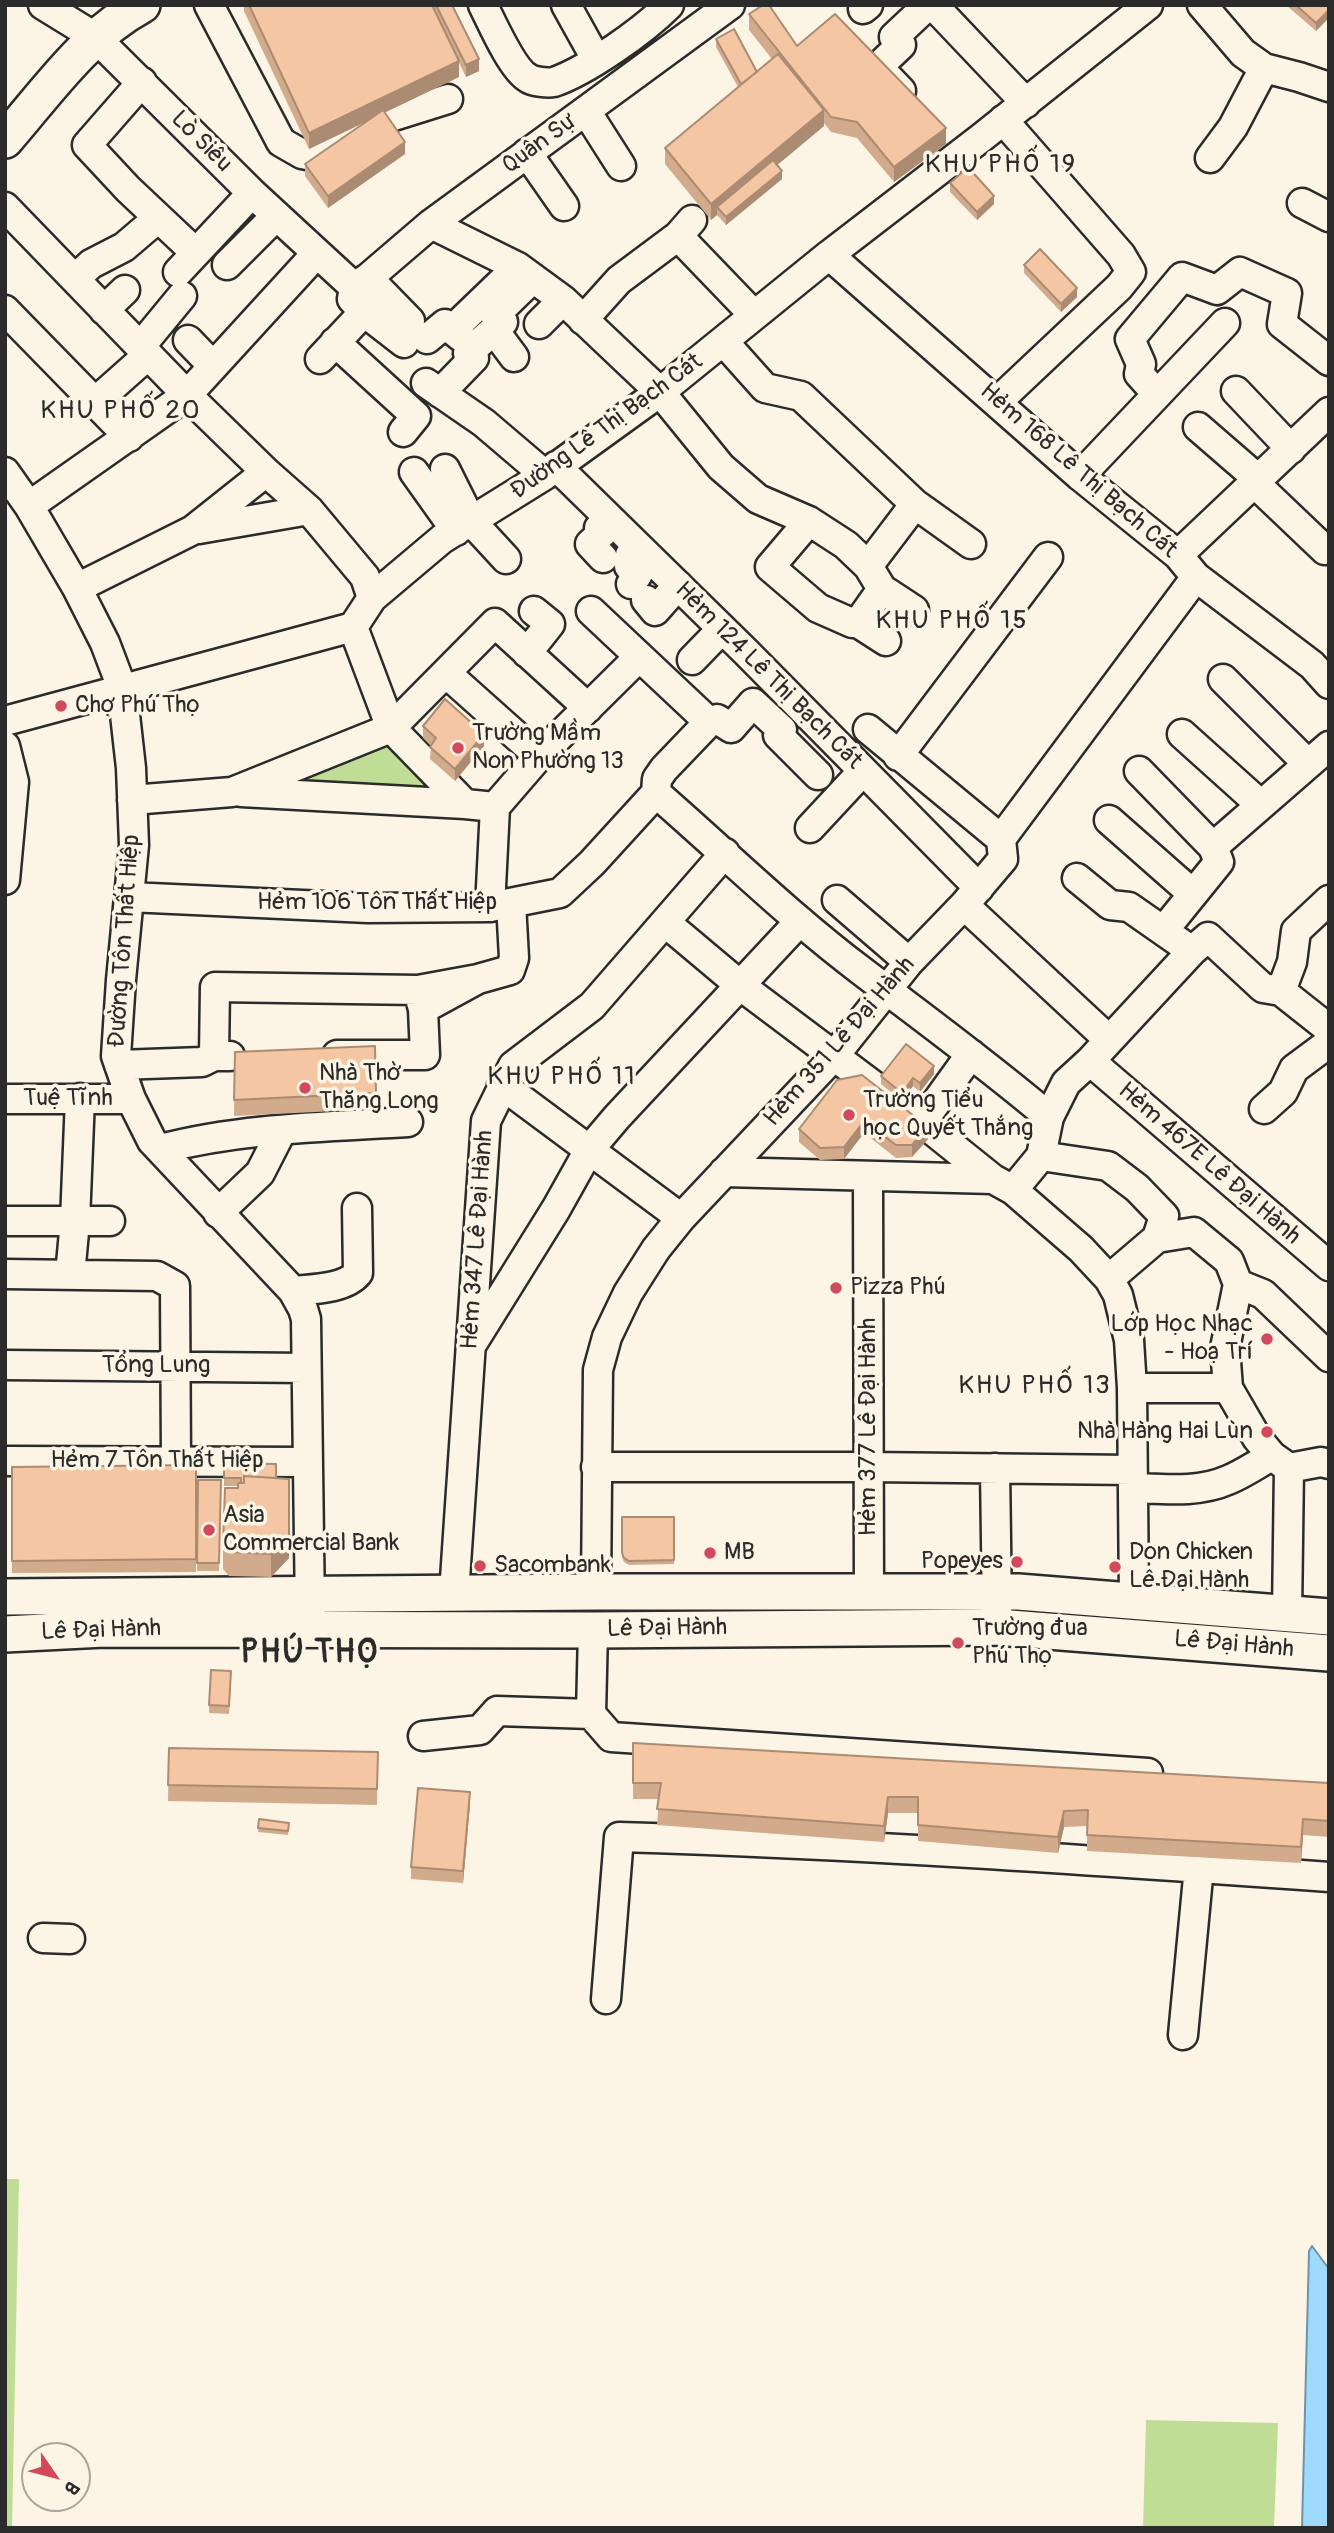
<!DOCTYPE html>
<meta charset="utf-8">
<style>
body{margin:0}
#map{position:relative;width:1334px;height:2533px;overflow:hidden;background:#fcf5e5;font-family:Pangolin,sans-serif}
canvas{display:block}
.frame{position:absolute;inset:0;border:7px solid #2b2b2b;pointer-events:none}
.north{position:absolute;left:21px;top:2442px;width:70px;height:70px;box-sizing:border-box;background:#fcf5e5;border:2px solid #a8a49b;border-radius:50%;rotate:125deg;font-size:19px;font-weight:700;line-height:28px;text-align:center;color:#2b2b2b}
.north::after{content:'';display:block;margin:auto;width:24px;height:32px;background:#d1495b;clip-path:polygon(50% 0,100% 100%,50% 72%,0 100%)}
</style>
<div id="map">
<canvas width="1334" height="2533"></canvas>
<div class="frame"></div>
<div class="north">B</div>
</div>
<script>
const c = document.querySelector('canvas').getContext('2d');
c.lineJoin = 'round';
function fillPath(path, color) { c.fillStyle = color; c.fill(path, 'evenodd'); }
function stroke(path, color, width, dash) { c.strokeStyle = color; c.lineWidth = width; c.lineCap = dash ? 'butt' : 'round'; c.setLineDash(dash || []); c.stroke(path); }
function write(font, color, halo, rows, align = 'center') {
  c.font = font + ' Pangolin,sans-serif'; c.lineWidth = 7; c.setLineDash([]); c.textBaseline = 'middle'; c.strokeStyle = halo; c.fillStyle = color; for (const [text, x, y, turn = 0] of rows) {
    c.save(); c.translate(x, y); c.rotate((+turn || 0) * Math.PI / 180); c.textAlign = isNaN(turn) ? turn : align; if (halo) c.strokeText(text, 0, 0); c.fillText(text, 0, 0); c.restore();
  }
}
fillPath(new Path2D(`
 M394 741 449 797 262 788Z
 M5 2179H19L12 2528H5Z
 M1146 2420 1278 2423 1274 2528H1143Z`), '#bfdd95');
const water = new Path2D(`
 M1312 2246 1329 2269V2528H1302L1309 2251Z`);
fillPath(water, '#9ed9ff');
stroke(water, '#7093aa', 2);
const minor = new Path2D(`
 M43 5 95 37 252 193 354 287
 M209 5 281 142 302 154 322 158 381 120 448 99
 M483 5C492 23 512 69 528 78 533 82 548 83 554 82 588 70 643 31 669 5
 M566 5 596 59
 M933 5 1026 103
 M1202 5 1243 53 1264 68 1299 77 1329 87
 M863 9 868 5
 M142 82 87 145 128 189 196 253
 M901 91 878 67 901 45 894 37 928 5
 M586 111 621 166
 M527 153 564 206
 M1210 158 1233 127 1264 68
 M1302 203 1329 217
 M5 207 187 395 266 472 309 510 365 577 372 598
 M431 224 518 267 563 300 660 392 721 467 758 499 809 521 846 545 868 566 882 589 914 610
 M678 236 754 315
 M829 255 1080 476 1178 555 1196 577 1312 665 1329 684
 M227 265 276 216
 M178 272 252 193
 M368 278 410 321
 M75 279 91 264 124 247 158 218
 M354 287 368 278 431 224 730 5
 M5 310 129 437
 M104 310 125 290
 M364 312 404 343
 M583 320 619 280 678 236 692 220
 M539 324 563 300
 M452 330 505 279
 M494 330 514 357
 M427 339 445 324 461 337
 M188 340 213 366
 M723 341 765 388 801 396 915 504 971 544
 M335 342 416 416 403 432
 M140 347 182 296
 M320 359 364 312 352 299 354 287
 M426 383 484 423 545 475
 M1236 391 1291 449
 M440 393 474 358 468 353 503 322 495 315 533 278
 M1157 394 1139 374 1141 364 1130 339 1182 277 1217 290 1240 272 1287 293 1282 324 1329 361
 M997 402 1119 287 1131 272 1121 255 1003 120
 M94 403 148 355
 M1198 427 1258 479 1263 491 1325 550
 M556 466 746 652 979 888
 M445 469 471 521 506 559
 M5 472 29 506 77 588 105 643 122 688 131 768 134 845 121 980 116 1056 131 1099 152 1141 293 1291 303 1309 306 1319 310 1614
 M414 472 456 531
 M1080 476 1225 323
 M29 506 187 395 317 253
 M809 521 770 567 818 608 852 623H858
 M199 529 309 510
 M1178 555 1329 412
 M603 558 590 544 603 532 599 528 608 518
 M868 566 915 504
 M631 584 638 574 629 566 635 558 630 555 637 546
 M77 588 193 530 266 472
 M882 589 858 623 886 641
 M646 600 655 611 678 585
 M591 611 709 722 717 719 731 728 753 703 782 730 778 735 818 775
 M353 627 391 728 465 804 495 807
 M527 653 550 624 534 611
 M692 660 722 629
 M446 673 539 756
 M1223 679 1308 764
 M5 721 353 627 372 598 442 539 545 475 660 392 829 255 981 138 1148 5
 M868 729 1001 839
 M1182 734 1261 805
 M5 746 14 782 5 880
 M898 756 1048 557
 M1139 771 1213 847
 M241 792 465 804
 M656 793C725 853 790 917 863 972 926 1020 989 1066 1049 1117
 M656 793 657 779 664 769 709 722
 M132 800 232 792 391 728 495 623 588 708
 M495 807 539 756 639 657
 M1109 820 1193 894
 M810 828 863 771
 M1077 878 1110 905 1129 907 1192 951 1208 937 1263 988 1281 991 1329 1029
 M129 897 368 908 490 907 560 893 592 863 656 793
 M837 900 909 962
 M964 905 1108 1039
 M490 907 495 807
 M666 923 741 986 922 1122 993 1179 1013 1190 1081 1249 1109 1279 1118 1295 1129 1340 1132 1388 1134 1600
 M1164 930 1219 862 1213 847 1329 746
 M478 979 510 970 514 958 511 903
 M1281 991 1292 962 1296 931 1329 900
 M337 1055H425L423 1009 418 991
 M214 1056 215 987 418 990 478 979 423 1009
 M1090 1061 1329 1266
 M119 1065 202 1062 214 1056H230
 M502 1085 681 1218
 M5 1099H131
 M1264 1109 1283 1092 1294 1069 1329 1043
 M922 1122 971 1054
 M161 1149C241 1128 325 1127 408 1122
 M1041 1156 1108 1166 1137 1188 1164 1216 1157 1238 1194 1232 1229 1261 1238 1284 1263 1294 1329 1357
 M724 1172 993 1179
 M868 1177 869 1592
 M1013 1190 1041 1156 1049 1117 1066 1083 1090 1061 1192 951
 M218 1213 260 1173 282 1130
 M5 1221H110
 M5 1274 157 1276 175 1286 176 1461
 M70 1275 75 1221 80 1098
 M1109 1279 1157 1238
 M1238 1284 1225 1348 1228 1388 1257 1438 1272 1456 1289 1468
 M293 1291C313 1289 345 1289 358 1273L357 1208
 M472 1344 556 1209 589 1150 617 1117 800 921
 M5 1365 306 1368
 M1132 1388H1228
 M5 1461 308 1462
 M596 1467H869L1132 1470
 M995 1468 997 1612
 M1289 1468 1321 1462 1329 1464
 M1133 1488C1164 1489 1199 1493 1228 1480 1243 1474 1257 1464 1272 1456
 M596 1592 598 1370 607 1337 628 1293 656 1249 681 1218 834 1056 909 962 964 905 1003 859 1001 839 1196 577
 M454 1594 486 1121 513 1066 592 1006 725 853
 M1287 1614 1289 1468
 M593 1630 591 1714 611 1737 1148 1773
 M423 1736 480 1730 497 1711 591 1714
 M43 1938 70 1939
 M606 1999 619 1837C856 1844 1092 1860 1329 1877
 M1183 2035 1199 1867`);
const major = new Path2D(`
 M5 140C47 92 85 36 142 5
 M5 1597 596 1592H1018L1329 1617
 M5 1634 104 1629 593 1630 997 1627 1329 1653`);
stroke(minor, '#2b2b2b', 33);
stroke(major, '#2b2b2b', 40);
stroke(minor, '#fcf5e5', 28);
stroke(major, '#fcf5e5', 35);
fillPath(new Path2D(`
 M244 5H452L479 71 466 77 459 63V77L385 112 405 154 328 208 305 176V164L365 122 309 149 244 11Z
 M1286 5H1329L1316 31Z
 M749 14 797 46 946 144 894 182 857 138 831 132 824 123V126L777 165 782 179 726 225 717 215 711 220 665 164V148L738 87 716 47V39L757 72 772 59 749 30Z
 M950 183 994 204 977 220 950 192Z
 M1024 265 1077 297 1061 312 1024 273Z
 M423 726 484 746 455 781 430 759 431 746 423 738Z
 M235 1052 376 1093V1109L234 1116Z
 M934 1074 920 1092 913 1086 902 1101 881 1084V1076Z
 M837 1080 928 1139 912 1157 896 1158 864 1133 844 1159 820 1160 799 1142V1129Z
 M224 1463 276 1478 289 1558 271 1577 229 1576 223 1569V1546L238 1486H224Z
 M196 1465V1572L12 1573V1467Z
 M198 1480H221L219 1571H197Z
 M622 1517H674V1564L629 1565 624 1562 622 1557Z
 M231 1679 229 1714 209 1713V1705Z
 M633 1743 1329 1783V1837L1303 1835 1301 1863 1087 1851V1826L1064 1827 1058 1853 918 1841V1813H888L884 1842 657 1825 659 1799H633Z
 M169 1748 378 1752 377 1805 168 1801Z
 M470 1804 463 1883 411 1879V1867Z
 M259 1819 289 1823 288 1835 258 1832Z`), '#d2aa8c');
fillPath(new Path2D(`
 M1329 10V18L1316 31V23Z
 M479 59V71L466 77V65Z
 M459 61V77L309 149V133Z
 M824 110V126L721 212 717 207V215L711 220V204Z
 M946 128V144L894 182V167Z
 M405 142V154L328 208V196Z
 M782 171V179L726 225V217Z
 M994 196V204L977 220V212Z
 M1077 288V297L1061 312V304Z
 M484 734V746L455 781V769Z
 M934 1066V1074L920 1092V1083Z
 M913 1078V1086L902 1101V1093Z
 M864 1121V1133L844 1159V1147Z
 M928 1127V1139L912 1157V1145Z
 M289 1535V1558L271 1577V1554Z
 M470 1792V1804L463 1883V1871Z
 M888 1797V1813L884 1842V1826Z
 M1064 1811V1827L1058 1853V1837Z
 M1303 1819V1835L1301 1863V1847Z`), '#ab8b72');
const building = new Path2D(`
 M249 5H432L459 61 309 133Z
 M436 5H452L479 59 466 65Z
 M763 5H769L797 46 835 14 946 128 894 167 857 122 831 117 749 14Z
 M1296 5H1329V10L1316 23Z
 M734 29 757 72 741 84 716 39Z
 M778 54 824 110 711 204 665 148Z
 M383 110 405 142 328 196 305 164Z
 M773 160 782 171 726 217 717 207Z
 M968 167 994 196 977 212 950 183Z
 M1040 249 1077 288 1061 304 1024 265Z
 M445 699 484 734 455 769 430 747 436 738 423 726Z
 M906 1044 934 1066 920 1083 913 1078 902 1093 881 1076Z
 M375 1046 376 1093 234 1100 235 1052Z
 M862 1075 928 1127 912 1145H896L864 1121 844 1147 820 1148 799 1129 837 1080Z
 M224 1463 276 1464V1478L244 1476V1483H241V1478H224Z
 M196 1465V1559L12 1561V1467Z
 M244 1476 289 1479V1535L271 1554 229 1552 223 1546 225 1488H238V1483H244Z
 M198 1480H221L219 1563H197Z
 M622 1517H674V1560L629 1561 624 1558 622 1553Z
 M211 1670 231 1671 229 1706 209 1705Z
 M633 1743 1329 1783V1821L1303 1819 1301 1847 1087 1835 1088 1810 1064 1811 1058 1837 918 1825V1797H888L884 1826 657 1809 661 1783H633Z
 M169 1748 378 1752 377 1789 168 1785Z
 M418 1788 470 1792 463 1871 411 1867Z
 M259 1819 289 1823 288 1831 258 1828Z`);
fillPath(building, '#f4c6a3');
stroke(building, '#ab8b72', 2);
for (const [x, y, r, color] of [
 [61,706,7,"#d1495b"],
 [458,748,7,"#d1495b"],
 [305,1088,7,"#d1495b"],
 [849,1115,7,"#d1495b"],
 [836,1288,7,"#d1495b"],
 [1267,1339,7,"#d1495b"],
 [1267,1432,7,"#d1495b"],
 [209,1530,7,"#d1495b"],
 [710,1553,7,"#d1495b"],
 [1017,1562,7,"#d1495b"],
 [480,1566,7,"#d1495b"],
 [1115,1567,7,"#d1495b"],
 [958,1643,7,"#d1495b"]
]) { const dot = new Path2D(); dot.arc(x, y, r, 0, 2 * Math.PI); c.fillStyle = color; c.fill(dot); stroke(dot, '#fcf5e5', 2.5); }
write('24px', '#2b2b2b', '#fcf5e5', [
 ["Lò Siêu",201,142,45],
 ["Quân Sự",540,144,-36],
 ["Đường Lê Thị Bạch Cát",607,427,-36],
 ["Hẻm 168 Lê Thị Bạch Cát",1078,471,41],
 ["Hẻm 124 Lê Thị Bạch Cát",768,676,45],
 ["Hẻm 106 Tôn Thất Hiệp",377,903],
 ["Đường Tôn Thất Hiệp",125,941,-86],
 ["Hẻm 351 Lê Đại Hành",840,1042,-49],
 ["Tuệ Tĩnh",68,1099],
 ["Hẻm 467E Lê Đại Hành",1209,1164,41],
 ["Hẻm 347 Lê Đại Hành",478,1240,-86],
 ["Tổng Lung",156,1366],
 ["Hẻm 377 Lê Đại Hành",869,1427,-90],
 ["Hẻm 7 Tôn Thất Hiệp",157,1461],
 ["Lê Đại Hành",667,1629,-1],
 ["Lê Đại Hành",101,1631,-2],
 ["Lê Đại Hành",1234,1645,5]
]);
write('24px', '#2b2b2b', '#fcf5e5', [
 ["Chợ Phú Thọ",75,706],
 ["Trường Mầm",472,734],
 ["Non Phường 13",472,762],
 ["Nhà Thờ",319,1074],
 ["Thăng Long",319,1102],
 ["Trường Tiểu",863,1101],
 ["học Quyết Thắng",863,1129],
 ["Pizza Phú",850,1288],
 ["Lớp Học Nhạc",1253,1325,"right"],
 ["- Hoạ Trí",1253,1353,"right"],
 ["Nhà Hàng Hai Lùn",1253,1432,"right"],
 ["Asia",223,1516],
 ["Commercial Bank",223,1544],
 ["MB",724,1553],
 ["Don Chicken",1129,1553],
 ["Lê Đại Hành",1129,1581],
 ["Popeyes",1003,1562,"right"],
 ["Sacombank",494,1566],
 ["Trường đua",972,1629],
 ["Phú Thọ",972,1657]
], 'left');
c.letterSpacing = '2px';
write('26px', '#2b2b2b', '#fcf5e5', [
 ["KHU PHỐ 19",1001,165],
 ["KHU PHỐ 20",121,411],
 ["KHU PHỐ 15",952,621],
 ["KHU PHỐ 11",562,1077],
 ["KHU PHỐ 13",1035,1386]
]);
c.letterSpacing = '0px';
c.letterSpacing = '2px';
write('bold 32px', '#2b2b2b', '#fcf5e5', [
 ["PHÚ THỌ",310,1654]
]);
c.letterSpacing = '0px';
</script>
